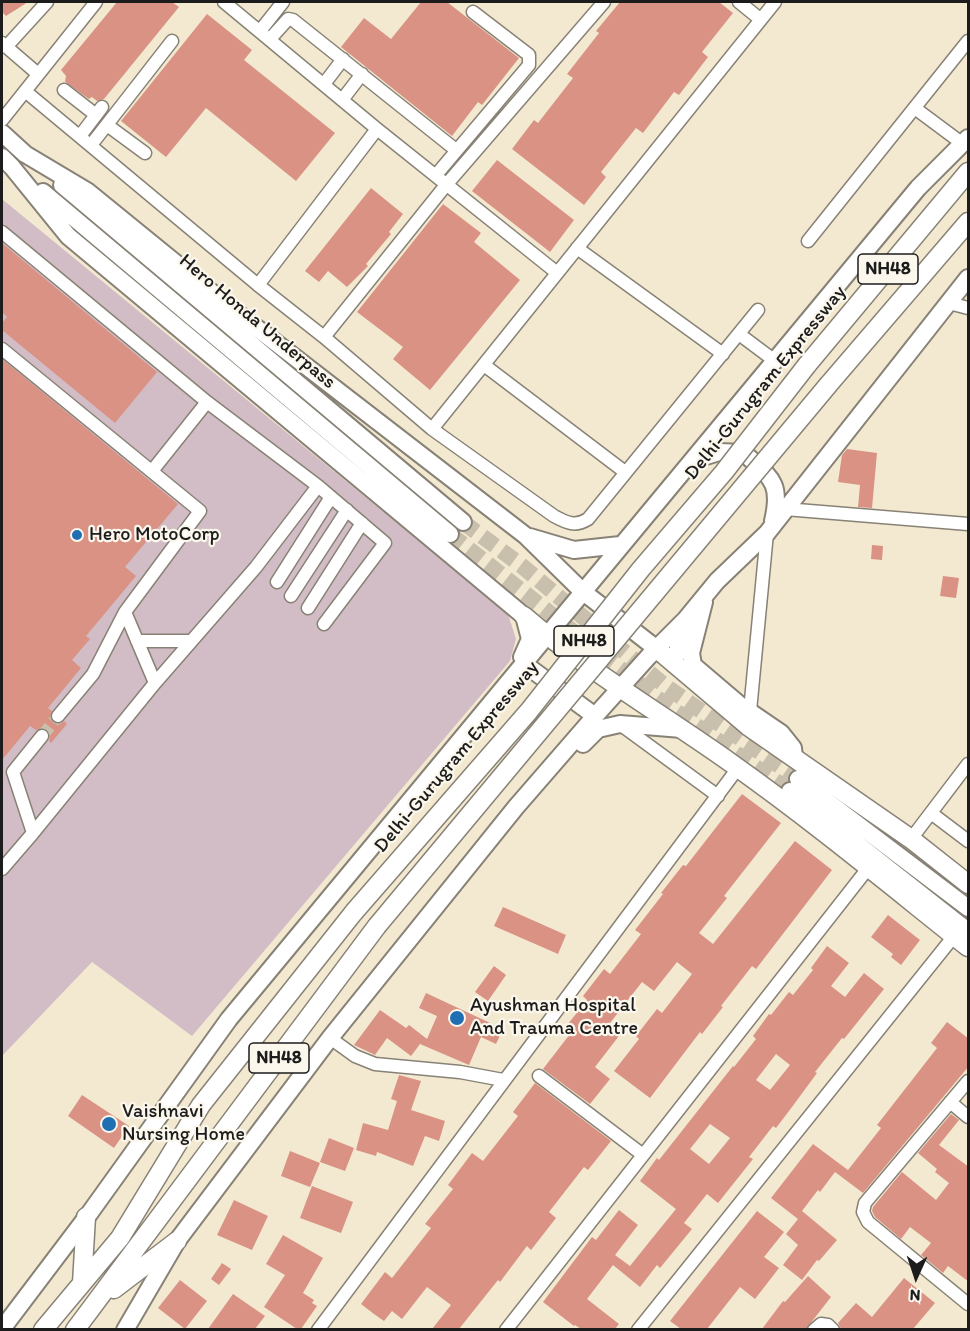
<!DOCTYPE html>
<style>
body{margin:0}
#map{position:relative;width:970px;height:1331px;overflow:hidden;background:#f3e9d1;font-family:Itim,sans-serif}
canvas{display:block}
.frame{position:absolute;inset:0;border:3px solid #1c1c1c;pointer-events:none}
.north{position:absolute;left:886px;top:1247px;width:60px;height:60px;-webkit-text-stroke:4px #fbf7ec;paint-order:stroke;rotate:183deg;font-size:16px;font-weight:700;line-height:24px;text-align:center;color:#1c1c1c}
.north::after{content:'';display:block;margin:auto;width:21px;height:27px;background:#1c1c1c;clip-path:polygon(50% 0,100% 100%,50% 72%,0 100%)}
</style>
<div id="map">
<canvas width="970" height="1331"></canvas>
<div class="frame"></div>
<div class="north">N</div>
</div>
<script>
const c = document.querySelector('canvas').getContext('2d');
c.lineJoin = 'round';
function fillPath(path, color) { c.fillStyle = color; c.fill(path, 'evenodd'); }
function stroke(path, color, width, dash) { c.strokeStyle = color; c.lineWidth = width; c.lineCap = dash ? 'butt' : 'round'; c.setLineDash(dash || []); c.stroke(path); }
function write(font, color, halo, rows, align = 'center') {
  c.font = font + ' Itim,sans-serif'; c.lineWidth = 4.5; c.setLineDash([]); c.textBaseline = 'middle'; c.strokeStyle = halo; c.fillStyle = color; for (const [text, x, y, turn = 0] of rows) {
    c.save(); c.translate(x, y); c.rotate((+turn || 0) * Math.PI / 180); c.textAlign = isNaN(turn) ? turn : align; if (halo) c.strokeText(text, 0, 0); c.fillText(text, 0, 0); c.restore();
  }
}
fillPath(new Path2D(`
 M2 199 508 614 516 639 510 661 192 1036 92 962 2 1056Z`), '#d2bdc6');
fillPath(new Path2D(`
 M2 2H28L6 16 2 12Z
 M117 2H172L179 7 104 99 97 101 92 97 89 99 65 82 66 76 61 70Z
 M421 2H447L519 58 482 105 478 102 452 136 341 47 364 18 391 39Z
 M620 2H719L733 13 702 52 708 57 679 95 674 92 643 133 636 128 601 172 606 177 584 205 512 149 534 120 538 123 573 78 567 74 599 33 596 31Z
 M207 14 252 50 244 60 335 133 296 181 206 108 166 157 121 121Z
 M497 160 574 220 550 252 472 191Z
 M371 188 403 214 389 232 391 234 366 264 368 266 347 287 328 271 319 282 305 271Z
 M443 204 481 233 474 242 520 280 430 390 393 359 403 347 357 312Z
 M2 243 157 372 115 423 2 330V323L7 317 2 312Z
 M2 359 178 504 125 567 136 576 86 636 90 639 72 660 81 668 48 708 52 711 50 718 53 723 60 724 64 721 67 724 51 743 49 741 50 737 48 730 43 728 36 730 30 726 2 760Z
 M847 449 877 453 872 508 858 507 860 485 838 482 842 455Z
 M872 545 883 546 882 560 871 559Z
 M943 576 959 578 956 598 940 596Z
 M742 794 781 823 724 896 727 898 699 933 713 944 795 841 832 870 756 969 752 966 721 1006 723 1007 702 1034 700 1032 650 1098 614 1071 639 1039 636 1036 657 1009 662 1013 692 974 677 962 654 991 642 982 610 1023 622 1032 595 1067 610 1079 590 1104 543 1069 570 1034 564 1029 587 1000 583 996 604 969 610 974 641 934 635 930 663 894 661 893 683 865 686 866Z
 M503 907 566 935 558 954 494 926Z
 M888 915 920 940 901 965 891 957 893 954 871 937Z
 M827 946 849 963 831 986 845 997 864 973 884 989 844 1039 842 1038 815 1072 817 1073 792 1107 776 1128 773 1126 749 1157 753 1159 718 1203 707 1194 684 1223 692 1229 660 1268 657 1265 640 1287 613 1265 587 1299 619 1324 615 1329H581L575 1325 574 1326 543 1302 592 1237 596 1240 619 1210 638 1225 615 1255 630 1266 650 1241 676 1209 640 1181 657 1158 659 1160 733 1066 734 1067 756 1039 753 1036 769 1014 771 1015 789 992 793 995 813 970 811 968ZM776 1054 790 1065 770 1090 756 1080ZM710 1124 730 1138 709 1164 690 1149Z
 M494 966 506 975 488 1001 475 992Z
 M426 993 503 1029 496 1044 481 1037 469 1065 420 1044 411 1056 387 1038 375 1055 354 1045 380 1010 406 1028 409 1025 427 1039 437 1016 419 1008Z
 M947 1022 969 1039V1066L863 1193 835 1172 820 1192 818 1190 802 1211 837 1240 819 1261 817 1260 802 1280 783 1265 798 1245 786 1234 798 1219 771 1198 813 1144 848 1170 881 1128 877 1125 937 1048 931 1043Z
 M399 1075 421 1081 411 1110 445 1121 439 1141 425 1136 413 1166 377 1152 376 1156 356 1150 363 1123 388 1130 397 1101 391 1099Z
 M535 1083 611 1141 588 1170 584 1167 549 1212 556 1218 531 1250 527 1246 500 1282 498 1280 459 1329H432L451 1305 427 1287 402 1319 392 1311 384 1321 374 1314 361 1304 385 1272 392 1278 431 1228 425 1224 453 1189 448 1185 472 1153 483 1161 518 1116 513 1112Z
 M82 1095 129 1126 114 1148 68 1116Z
 M951 1114 959 1120 939 1145 969 1167V1282L948 1266 943 1273 921 1255 931 1243 910 1227 901 1239 875 1217 872 1211 873 1207 902 1172 936 1200 949 1183 935 1172 937 1169 918 1153Z
 M329 1138 354 1148 345 1171 320 1162Z
 M290 1151 320 1163 310 1187 281 1176Z
 M312 1186 353 1202 341 1233 300 1218Z
 M234 1200 268 1216 252 1250 217 1235Z
 M757 1211 784 1232 764 1257 779 1268 755 1299 740 1287 707 1329H681L670 1321Z
 M283 1235 323 1258 303 1293 314 1300 312 1303 317 1306 301 1329H297L264 1307 285 1275 266 1264Z
 M222 1263 231 1269 219 1285 211 1279Z
 M808 1276 831 1297 806 1329H762L783 1301 785 1302Z
 M904 1278 935 1303 913 1329H841L838 1323 856 1303 872 1317Z
 M180 1280 207 1301 185 1329 158 1308Z
 M233 1294 265 1316 255 1329H208Z`), '#d99284');
stroke(new Path2D(`
 M42 736 58 716`), '#c8c0ad', 12, [12, 6]);
stroke(new Path2D(`
 M463 522 522 566 664 685 798 779
 M450 534 657 698 790 791`), '#c8c0ad', 16, [16, 8]);
const minor = new Path2D(`
 M224 2 377 129 556 272
 M739 2 760 19
 M260 31 283 2
 M270 39 288 19 293 20 456 150
 M2 43 38 74
 M6 47 47 2
 M324 84 343 59
 M64 90 96 115
 M25 91 258 285 324 337 432 429 554 516C567 523 575 527 588 519L758 310
 M342 100 362 74
 M916 109 963 144
 M2 120 96 2
 M107 125 145 153
 M80 136 102 107
 M91 145 172 41
 M436 175 529 65V55L473 12
 M2 232 207 402 152 471
 M808 241 968 41
 M577 248 723 354
 M258 285 377 129
 M949 303 968 308
 M739 334 775 361
 M324 337 446 185 604 2
 M2 349 200 511 125 612 93 674 58 716
 M484 365 625 472
 M207 402 318 486
 M432 429 775 2
 M785 509 968 524
 M277 582 331 497
 M291 596 347 510
 M308 608 362 523
 M125 612 155 683
 M137 641H191
 M750 711 767 533
 M621 725 718 796
 M42 736 13 772 33 833 155 683 256 567 318 486 385 543 324 624
 M931 813 968 841
 M911 839 968 764
 M2 869 33 833
 M330 1038 355 1056 375 1064 460 1072 503 1080
 M539 1076 643 1155
 M968 1081 865 1203 863 1212 868 1222 968 1304
 M950 1102 968 1117
 M318 1330 738 768
 M506 1330 869 867
 M638 1330 954 936
 M814 1330 821 1324 828 1325 833 1330`);
const major = new Path2D(`
 M2 133 25 154 87 191 232 309 526 536 582 591 657 649
 M2 157 12 167 68 236 524 616 530 639 522 657
 M62 185 463 522
 M43 192 450 534
 M693 460 719 452 744 453C771 478 782 482 773 521
 M530 537 574 550 620 545
 M704 602 691 653 693 665 740 705 781 733 793 748 794 758
 M523 663 595 716
 M674 664 685 621
 M583 744 598 729 620 724 682 729
 M798 779 968 908
 M790 791 968 931
 M2 1329 89 1214 229 1019 918 188 968 138
 M125 1330 177 1241 330 1038 516 807 595 716 649 656 685 620 717 581 767 533 968 278`);
const highway = new Path2D(`
 M807 365 968 172
 M829 384 968 222
 M524 616C588 671 662 714 731 763 813 821 890 885 968 947
 M657 649 748 726 911 839 968 884
 M82 1283 86 1217
 M114 1289 177 1241
 M43 1330 120 1238 201 1105 354 912
 M75 1330 377 926`);
stroke(minor, '#888276', 15);
stroke(major, '#888276', 20);
stroke(highway, '#888276', 21);
stroke(minor, '#fff', 12);
stroke(major, '#fff', 16);
stroke(highway, '#fff', 18);
const highwayBridge = new Path2D(`
 M354 912 529 711 641 569 724 472 807 365
 M377 926 829 384`);
stroke(highwayBridge, '#888276', 21, []);
stroke(highwayBridge, '#fff', 18);
for (const [x, y, r, color] of [
 [77,535,6,"#1f6fb2"],
 [457,1018,8,"#1f6fb2"],
 [109,1124,8,"#1f6fb2"]
]) { const dot = new Path2D(); dot.arc(x, y, r, 0, 2 * Math.PI); c.fillStyle = color; c.fill(dot); stroke(dot, '#fbf7ec', 2); }
for (const [x, y, w] of [
 [888,269,60],
 [584,641,60],
 [279,1058,60]
]) { const box = new Path2D(); box.roundRect(x - w / 2, y - 15, w, 30, 4.5); c.fillStyle = '#fbf7ec'; c.fill(box); stroke(box, '#1c1c1c', 1.5); }
write('bold 18px', '#1c1c1c', null, [
 ["NH48",888,269],
 ["NH48",584,641],
 ["NH48",279,1058]
]);
write('20px', '#1c1c1c', '#fbf7ec', [
 ["Hero Honda Underpass",257,322,40],
 ["Delhi-Gurugram Expressway",766,383,-51],
 ["Delhi-Gurugram Expressway",457,757,-50]
]);
write('20px', '#1c1c1c', '#fbf7ec', [
 ["Hero MotoCorp",89,535],
 ["Ayushman Hospital",470,1006],
 ["And Trauma Centre",470,1029],
 ["Vaishnavi",122,1112],
 ["Nursing Home",122,1135]
], 'left');
</script>
